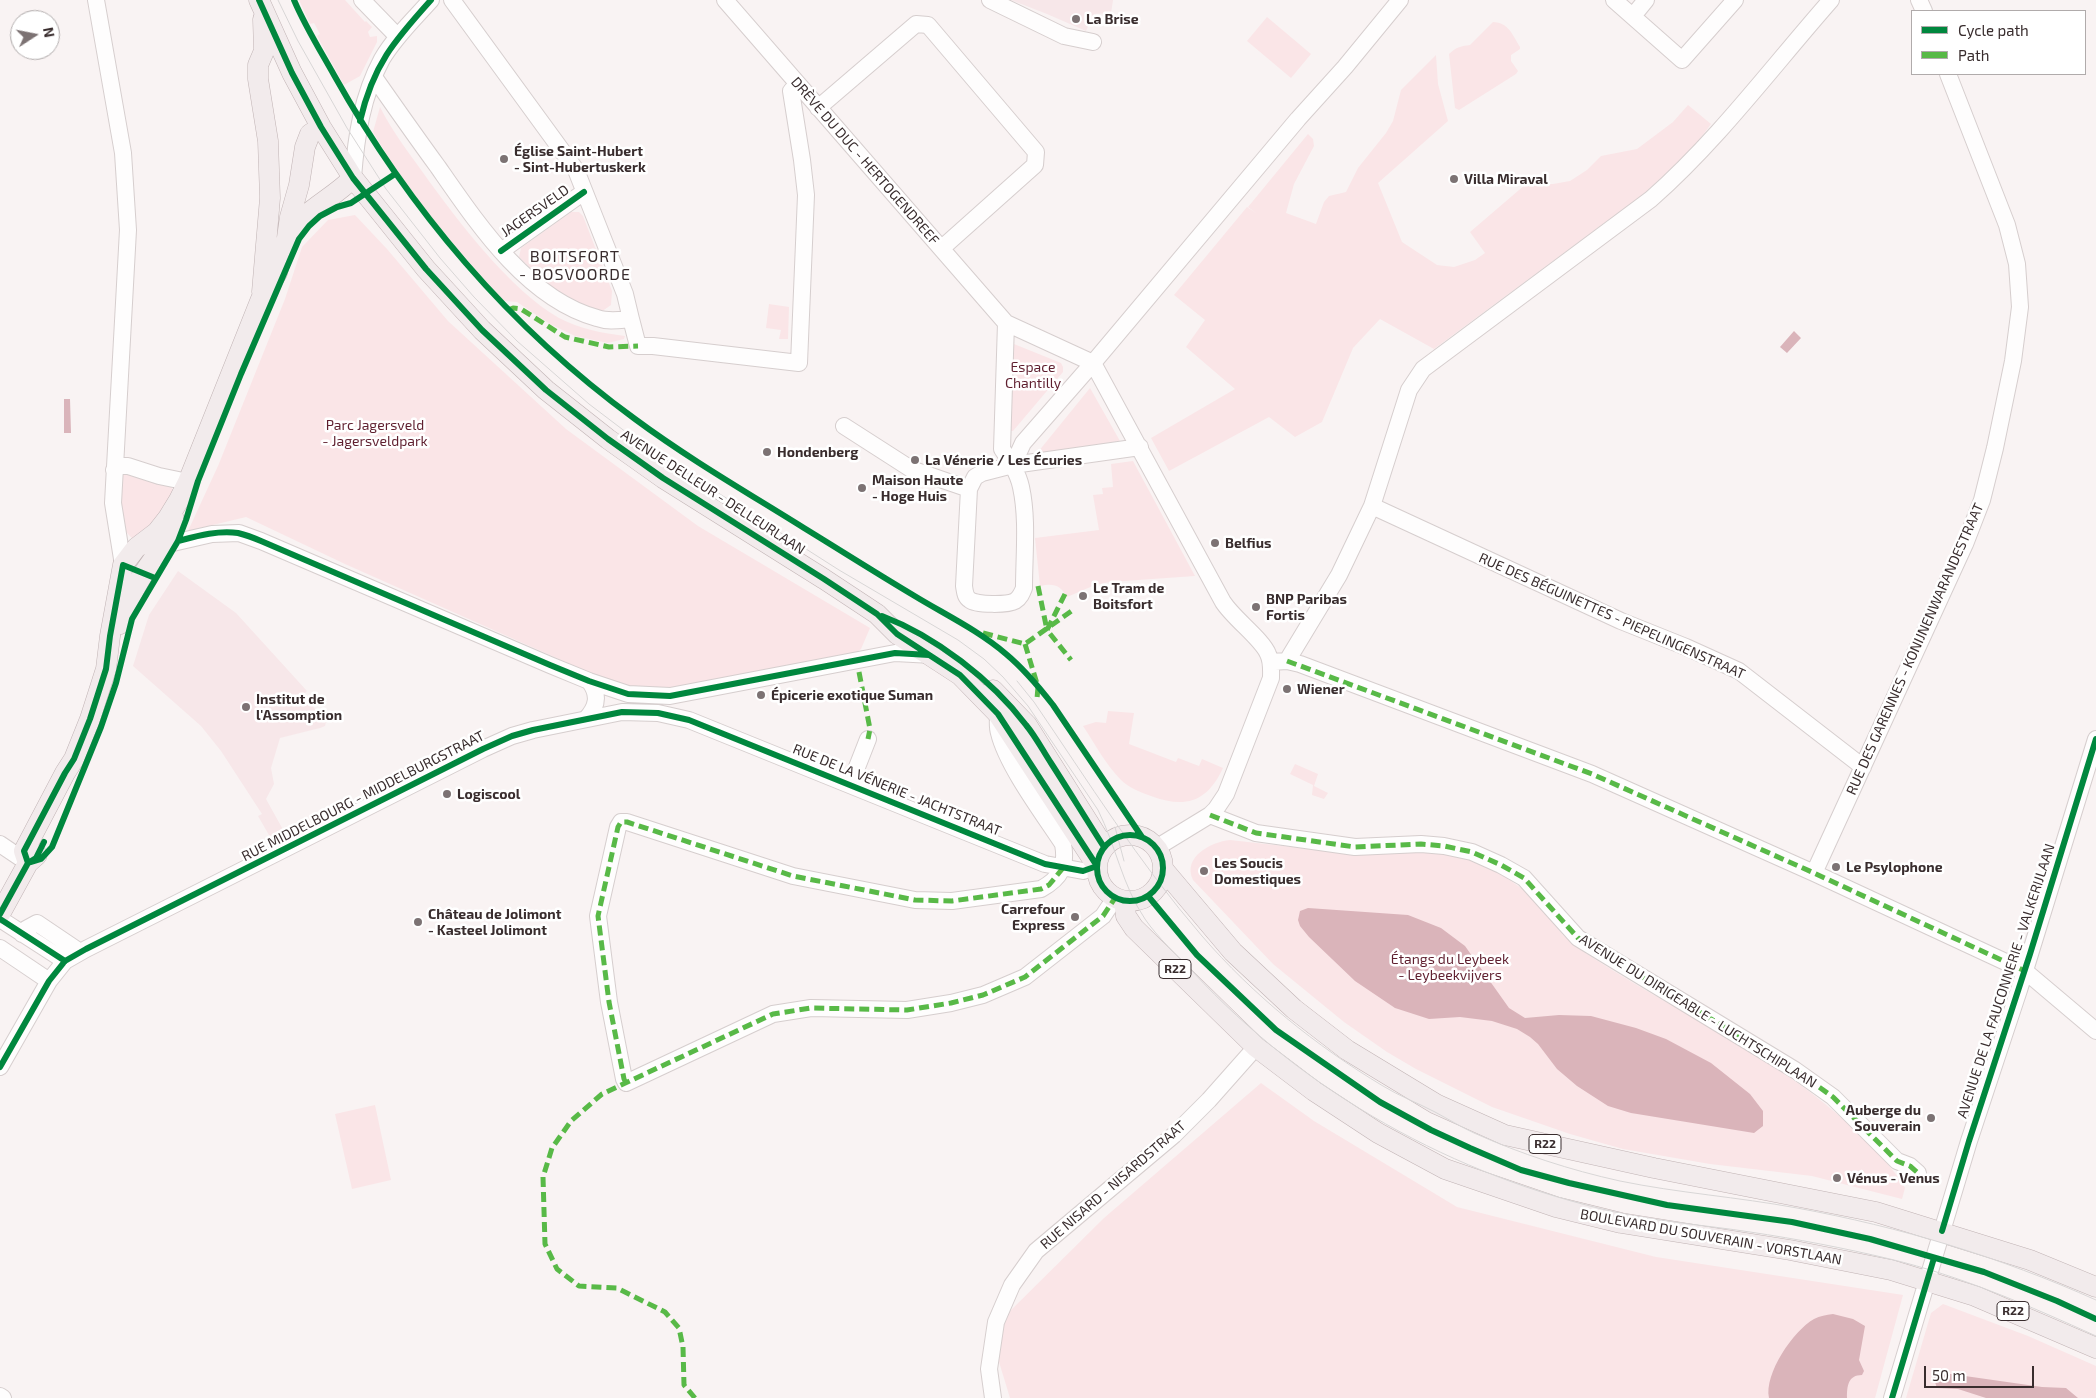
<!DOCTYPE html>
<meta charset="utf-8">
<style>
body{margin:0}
#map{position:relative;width:2096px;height:1398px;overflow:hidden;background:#f9f3f3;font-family:"Exo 2",sans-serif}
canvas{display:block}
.legend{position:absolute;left:1911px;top:10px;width:175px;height:65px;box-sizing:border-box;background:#fff;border:1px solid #b0abab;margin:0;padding:6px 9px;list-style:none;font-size:15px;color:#392d2e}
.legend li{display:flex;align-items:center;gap:10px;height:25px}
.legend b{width:25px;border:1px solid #b0abab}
.north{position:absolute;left:10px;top:10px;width:50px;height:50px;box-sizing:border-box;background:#fff;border:1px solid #b0abab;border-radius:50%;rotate:79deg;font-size:14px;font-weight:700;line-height:20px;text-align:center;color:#392d2e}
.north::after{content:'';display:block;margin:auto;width:18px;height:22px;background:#7c7273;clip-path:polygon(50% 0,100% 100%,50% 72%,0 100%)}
.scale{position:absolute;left:1924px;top:1366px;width:110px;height:22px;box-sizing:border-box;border:2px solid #392d2e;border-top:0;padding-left:6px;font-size:15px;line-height:18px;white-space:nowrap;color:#392d2e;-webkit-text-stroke:4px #fff;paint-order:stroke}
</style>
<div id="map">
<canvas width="2096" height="1398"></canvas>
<ul class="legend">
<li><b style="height:6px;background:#00873e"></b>Cycle path</li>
<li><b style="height:6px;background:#58b947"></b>Path</li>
</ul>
<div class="north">N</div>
<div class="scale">50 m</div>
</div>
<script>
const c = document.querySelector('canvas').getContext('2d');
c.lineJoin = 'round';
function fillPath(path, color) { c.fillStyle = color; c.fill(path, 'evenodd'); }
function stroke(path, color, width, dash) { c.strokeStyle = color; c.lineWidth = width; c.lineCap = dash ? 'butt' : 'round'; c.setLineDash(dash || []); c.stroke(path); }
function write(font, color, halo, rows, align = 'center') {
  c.font = font + ' "Exo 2",sans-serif'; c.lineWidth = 5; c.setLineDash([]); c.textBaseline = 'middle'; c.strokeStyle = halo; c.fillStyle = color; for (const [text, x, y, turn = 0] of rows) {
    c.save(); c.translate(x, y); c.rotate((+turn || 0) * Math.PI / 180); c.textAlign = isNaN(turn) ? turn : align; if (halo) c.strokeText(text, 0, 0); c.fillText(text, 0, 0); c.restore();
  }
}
fillPath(new Path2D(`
 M1011 0H1113L1111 13 1094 14 1086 31 1047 14Z
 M178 571 236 613 307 691 303 695 326 722 325 726 320 728 280 738 271 768 274 784 266 799 286 835 273 842 258 816 262 814 221 751 201 726 133 666 149 615Z`), '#f7e7e9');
fillPath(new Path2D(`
 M299 0H345L365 22 366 21 372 27 368 32 370 37 377 36V42L360 76 344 85 317 36 320 34 314 23 310 24Z
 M1267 17 1311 54 1291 78 1247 41Z
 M1493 22C1509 23 1512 34 1520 47V49L1511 55V61L1518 71 1516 74 1459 110 1455 108 1449 54C1456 47 1462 46 1470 45Z
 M1436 55 1438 84 1448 121 1378 183 1402 242 1437 265 1454 267 1475 260 1485 253 1470 232 1526 184H1553L1570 181 1587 170 1601 156 1637 149 1673 122 1688 105 1711 124 1694 147 1645 193 1434 349 1380 319 1353 348 1322 422 1295 437 1269 417 1169 471 1151 438 1235 389 1186 347 1205 320 1174 295 1247 207 1256 213 1248 207 1308 134 1313 139 1314 146 1294 184 1286 213 1316 224 1324 202 1329 196 1346 192 1358 168 1386 133 1393 121 1401 90Z
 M380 107C392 131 409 153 424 174 457 220 510 290 559 318 580 329 602 333 625 336L624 339 608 343 575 336 550 324 517 302 504 301C456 248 409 194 373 132Z
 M571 212H579L583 216 612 291 611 305 601 312 555 292 519 257 521 248Z
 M355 215 387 249 448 321 566 429 698 526 870 628 861 649 842 664 679 692 624 688 345 564 246 517 188 531 218 466 285 299 302 247 328 220Z
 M769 304 789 307 788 339H779L781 330 766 328Z
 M1014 344 1061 363 1063 367V372L1013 431H1011L1012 346Z
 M1090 388 1120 441 1038 454V452Z
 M1133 461 1195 576 1110 582 1095 585 1067 597C1060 585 1054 583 1040 586L1035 538 1099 530 1093 495 1103 494 1102 488 1113 487 1111 464Z
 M127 472 170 484 175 494 173 500 136 541C115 528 120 502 119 481L122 475Z
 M1108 711 1134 713 1129 744 1176 762 1178 758 1199 766 1202 759 1223 768C1207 802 1186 809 1151 796 1140 792 1129 788 1121 780 1106 765 1095 744 1083 726L1096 722 1106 723Z
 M1295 764 1318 774 1314 786 1328 793 1324 799 1312 795 1313 785 1290 774Z
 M1230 840 1364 855 1412 851 1440 853 1473 861 1498 872 1524 890 1538 904 1563 935 1578 948C1671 1011 1777 1054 1858 1133 1875 1150 1893 1167 1905 1188L1902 1199 1812 1176 1710 1164 1623 1149 1570 1134 1492 1107 1416 1069 1387 1052 1344 1022 1273 964 1193 880C1182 857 1211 842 1230 840Z
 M1261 1083 1314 1121 1457 1207 1656 1257 1903 1295 1875 1398H1010L996 1352 1006 1315 1104 1218Z
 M375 1105 391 1180 352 1189 335 1114Z
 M1943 1304 2028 1336 2096 1366V1398H1906L1931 1313Z`), '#fae5e7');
fillPath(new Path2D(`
 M1794 331 1801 338 1787 353 1780 347Z
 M64 399H70L71 433H64Z
 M1308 908 1408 915 1441 928 1465 946 1509 1008 1525 1018 1559 1015 1591 1016 1636 1028 1666 1039 1711 1063 1750 1094 1763 1111V1126L1754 1133 1631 1113 1608 1106 1577 1086 1557 1069 1538 1044 1530 1037 1517 1029 1492 1021 1460 1017 1429 1019 1395 1008 1355 981 1309 937 1300 926 1298 920 1300 911Z
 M1833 1314 1853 1319 1865 1326 1859 1360 1864 1371 1862 1375C1848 1375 1847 1386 1847 1398H1769C1764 1374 1793 1331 1814 1319 1820 1316 1826 1315 1833 1314Z
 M1951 1374 2042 1387 2066 1388 2078 1398H1986L1958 1389 1937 1388 1933 1376Z`), '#dab4ba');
const minor = new Path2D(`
 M96 0 123 153 128 230 113 503 123 565
 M362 0 398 37
 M725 0 1006 323 1093 363
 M990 0 1064 36 1093 42
 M1614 0 1682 60 1735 0
 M1919 0 1924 11
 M1633 16 1646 0
 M374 77C395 107 416 137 438 167 477 223 527 299 597 318 608 322 619 320 631 319L625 294 576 170 452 0
 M818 108 916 24 928 25 1036 152 1035 165 942 248
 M353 178C356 137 362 96 382 59 395 37 414 19 431 0
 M501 251 584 192
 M631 319 638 346H653L799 363 806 195 802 160 791 91 797 85
 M1006 323 1002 449C1010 461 1018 473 1021 487 1028 519 1024 555 1024 588 1022 593 1020 598 1015 601 1008 605 976 605 970 600 965 597 965 592 964 586L969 489 975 477 982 473 1013 465 1140 447
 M1093 363 1223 602C1234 619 1262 639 1268 654 1272 662 1271 670 1271 678L1226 794 1216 809 1210 815 1156 848
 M844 426 911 469 969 489
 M1013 465 1023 443 1093 363 1298 119 1345 67 1400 0
 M114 470 121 466H128L159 476 188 482
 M1372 506 1621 621 1686 647 1739 671 1863 767
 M164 545 212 534 239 533 261 541 550 665 589 681 628 694 670 696 895 653 932 655
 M1287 661 1339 575 1372 506 1409 390 1423 369 1651 199C1718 140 1772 67 1831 0
 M1271 662 1287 661 1300 664 1592 774 1814 873 2025 971 2096 1031
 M998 714C998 720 997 727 999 733 1007 766 1044 815 1063 844 1067 866 1061 878 1041 889L952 901 915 900 793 876 627 822H621L618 827 598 916 609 1002 624 1079 626 1083 773 1014 811 1008 907 1010 951 1003 983 995 1025 977 1103 916 1115 898
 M586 719C597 707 600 695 589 681
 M850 785 868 739
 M1210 815 1256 833 1355 847 1421 844 1444 846 1472 852 1501 865 1524 878 1578 938 1795 1070 1833 1097 1897 1161 1910 1166 1918 1173
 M0 844 28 863
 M1814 873 1965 544 1982 500 1995 448 2013 361 2020 307 2017 264 2007 225 1948 74
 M0 919 65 961
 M22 934 26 929 37 923 80 952
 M0 948 49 981
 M0 1067 49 981 65 961 86 949 483 749 512 736 533 730 622 712 658 713 689 720 1045 864 1083 871 1097 866
 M0 1396 3 1398
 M993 1398 989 1369 996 1322 1012 1285 1036 1251 1174 1135 1209 1100 1256 1047
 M1892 1398 1969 1141 2019 990 2096 739`);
const major = new Path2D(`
 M259 0 292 73 321 127 353 178 426 269 482 330 546 390 608 439 663 478 824 579 877 614 897 634 960 675 998 714 1097 866
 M288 236C305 209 331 200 353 178
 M262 292 270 198 268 141 258 79V65L264 51 263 19
 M120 624C126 609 131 594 139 581 151 560 169 543 174 519
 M993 690 1027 725 1104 847
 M1097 868a33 33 0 1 1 66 0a33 33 0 1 1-66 0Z
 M28 863 24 851 65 773 74 759 90 719 106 669 110 636 123 565 136 548 157 532 168 518 179 500 188 482 261 299 277 273 287 238 290 217 299 185 305 147 310 134 321 127
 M1163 869 1233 952 1294 1009 1347 1050 1436 1104 1505 1135 1654 1168 1876 1212 2030 1260 2096 1287
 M1124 901 1126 916 1134 928 1256 1047 1314 1091 1378 1133 1445 1169 1556 1207 1621 1223 1790 1250 1891 1270 1975 1296 2096 1348
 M0 914 28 863 37 855`);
stroke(minor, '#d6cece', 18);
stroke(major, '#c0b3b4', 21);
stroke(minor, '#fefdfd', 16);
stroke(major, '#f2ebec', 20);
stroke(new Path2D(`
 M278 0 298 41 347 128 386 189 440 258 474 297 517 341 589 404 643 445 839 570 958 640 984 659 1003 677 1028 706 1098 810C1116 846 1122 885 1145 919 1158 938 1177 955 1193 972 1305 1093 1454 1176 1615 1212 1660 1222 1705 1225 1750 1232 1797 1239 1844 1248 1890 1259 1961 1276 2030 1306 2096 1336
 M1017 681 1034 702C1088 781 1139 863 1202 936 1253 995 1316 1046 1383 1086 1399 1096 1418 1103 1435 1112 1448 1119 1461 1127 1474 1133 1521 1154 1570 1170 1620 1181 1678 1193 1738 1197 1797 1208 1900 1227 2000 1257 2096 1300
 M1115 827 1124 861`), '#d8d6d6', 1);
stroke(new Path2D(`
 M508 310 513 308 521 309 565 337 609 347 638 346
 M1038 586 1047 630
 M1065 594 1047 630 1071 660
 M983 633 1025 644 1073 610
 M1025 644 1038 687 1037 699
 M1287 661 1592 774 1814 873 2025 971
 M859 672 870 729 868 739
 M1210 815 1256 833 1355 847 1421 844 1444 846 1472 852 1501 865 1524 878 1578 938 1795 1070 1833 1097 1897 1161 1910 1166 1918 1173
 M626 1083 624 1079 609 1002 598 916 618 827 621 822H627L793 876 915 900 952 901 1041 889 1049 885 1063 868
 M695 1398 684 1385 683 1347 679 1328 665 1312 617 1288 579 1286 557 1269 545 1244 543 1177 552 1148 571 1121 602 1094 773 1014 811 1008 907 1010 951 1003 983 995 1025 977 1103 916 1115 898`), '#58b947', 5, [10, 5]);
stroke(new Path2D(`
 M259 0 292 73 321 127 353 178 426 269 482 330 546 390 608 439 663 478 824 579 877 614 897 634 960 675 998 714 1097 866
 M294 0C305 26 320 50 334 75 409 209 510 328 635 419 689 459 748 493 804 528 840 550 876 573 913 595 944 614 978 630 1006 654 1024 669 1039 687 1053 705L1142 837
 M360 121C373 65 394 41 431 0
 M501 251 584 192
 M178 541C197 536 218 530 238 533 246 535 254 538 261 541L550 665 589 681 628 694 670 696 895 653 929 655
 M882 616C935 636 992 680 1026 725 1036 737 1043 751 1051 763 1069 791 1086 819 1104 847
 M1097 868a33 33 0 1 1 66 0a33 33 0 1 1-66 0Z
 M28 863 41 859 52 847 101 727 116 683 132 619 178 541 186 520 198 481 241 374 299 239 309 226 320 216 337 207 351 203 395 174
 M28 863 24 851 65 773 74 759 90 719 106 669 110 636 123 565 155 578
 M1148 896 1197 955 1276 1030 1380 1102 1431 1130 1470 1148 1521 1170 1569 1183 1667 1205 1792 1222 1870 1239 1984 1272 2057 1301 2096 1319
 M0 914 28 863 36 858 44 842
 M0 919 65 961
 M0 1067 49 981 65 961 86 949 483 749 512 736 533 730 622 712 658 713 689 720 1045 864 1083 871 1097 866
 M1942 1231 1969 1141 2030 954 2096 739
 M1892 1398 1934 1258`), '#00873e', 6);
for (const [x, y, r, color] of [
 [1076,19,5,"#7c7273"],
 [504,159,5,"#7c7273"],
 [1454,179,5,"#7c7273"],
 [767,452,5,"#7c7273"],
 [915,460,5,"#7c7273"],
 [862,488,5,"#7c7273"],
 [1215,543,5,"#7c7273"],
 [1083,596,5,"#7c7273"],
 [1256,607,5,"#7c7273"],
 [1287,689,5,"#7c7273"],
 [761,695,5,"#7c7273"],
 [246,707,5,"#7c7273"],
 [447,794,5,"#7c7273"],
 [1836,867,5,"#7c7273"],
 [1204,871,5,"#7c7273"],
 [1075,917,5,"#7c7273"],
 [418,922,5,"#7c7273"],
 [1931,1118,5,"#7c7273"],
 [1837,1178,5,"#7c7273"]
]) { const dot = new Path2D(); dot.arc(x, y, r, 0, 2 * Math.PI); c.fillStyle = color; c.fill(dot); stroke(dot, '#fff', 2); }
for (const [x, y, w] of [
 [1175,969,32],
 [1545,1144,32],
 [2013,1311,32]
]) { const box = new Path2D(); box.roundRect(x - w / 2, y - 9.5, w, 19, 4); c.fillStyle = '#fff'; c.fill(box); stroke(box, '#392d2e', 1); }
write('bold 12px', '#392d2e', null, [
 ["R22",1175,969],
 ["R22",1545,1144],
 ["R22",2013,1311]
]);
write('bold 14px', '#392d2e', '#fff', [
 ["La Brise",1086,19],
 ["Église Saint-Hubert",514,151],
 ["- Sint-Hubertuskerk",514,167],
 ["Villa Miraval",1464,179],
 ["Hondenberg",777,452],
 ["La Vénerie / Les Écuries",925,460],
 ["Maison Haute",872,480],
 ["- Hoge Huis",872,496],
 ["Belfius",1225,543],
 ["Le Tram de",1093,588],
 ["Boitsfort",1093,604],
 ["BNP Paribas",1266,599],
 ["Fortis",1266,615],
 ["Wiener",1297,689],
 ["Épicerie exotique Suman",771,695],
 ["Institut de",256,699],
 ["l'Assomption",256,715],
 ["Logiscool",457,794],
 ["Les Soucis",1214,863],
 ["Domestiques",1214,879],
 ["Le Psylophone",1846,867],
 ["Carrefour",1065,909,"right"],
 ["Express",1065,925,"right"],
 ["Château de Jolimont",428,914],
 ["- Kasteel Jolimont",428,930],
 ["Auberge du",1921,1110,"right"],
 ["Souverain",1921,1126,"right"],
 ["Vénus - Venus",1847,1178]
], 'left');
write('14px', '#392d2e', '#fff', [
 ["DRÈVE DU DUC - HERTOGENDREEF",865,161,49],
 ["JAGERSVELD",535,211,-35],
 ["AVENUE DELLEUR - DELLEURLAAN",713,492,33],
 ["RUE DES BÉGUINETTES - PIEPELINGENSTRAAT",1612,616,24],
 ["RUE DES GARENNES - KONIJNENWARANDESTRAAT",1915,649,-66],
 ["RUE DE LA VÉNERIE - JACHTSTRAAT",897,790,22],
 ["RUE MIDDELBOURG - MIDDELBURGSTRAAT",363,796,-27],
 ["AVENUE DE LA FAUCONNERIE - VALKERIJLAAN",2006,981,-72],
 ["AVENUE DU DIRIGEABLE - LUCHTSCHIPLAAN",1698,1011,32],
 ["RUE NISARD - NISARDSTRAAT",1113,1185,-41],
 ["BOULEVARD DU SOUVERAIN - VORSTLAAN",1711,1237,10]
]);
write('14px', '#5f1f2f', '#fff', [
 ["Espace",1033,367],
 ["Chantilly",1033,383],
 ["Parc Jagersveld",375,425],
 ["- Jagersveldpark",375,441],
 ["Étangs du Leybeek",1450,959],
 ["- Leybeekvijvers",1450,975]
]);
c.letterSpacing = '1px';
write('16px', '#392d2e', '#fff', [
 ["BOITSFORT",575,257],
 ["- BOSVOORDE",575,275]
]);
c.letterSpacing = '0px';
</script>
